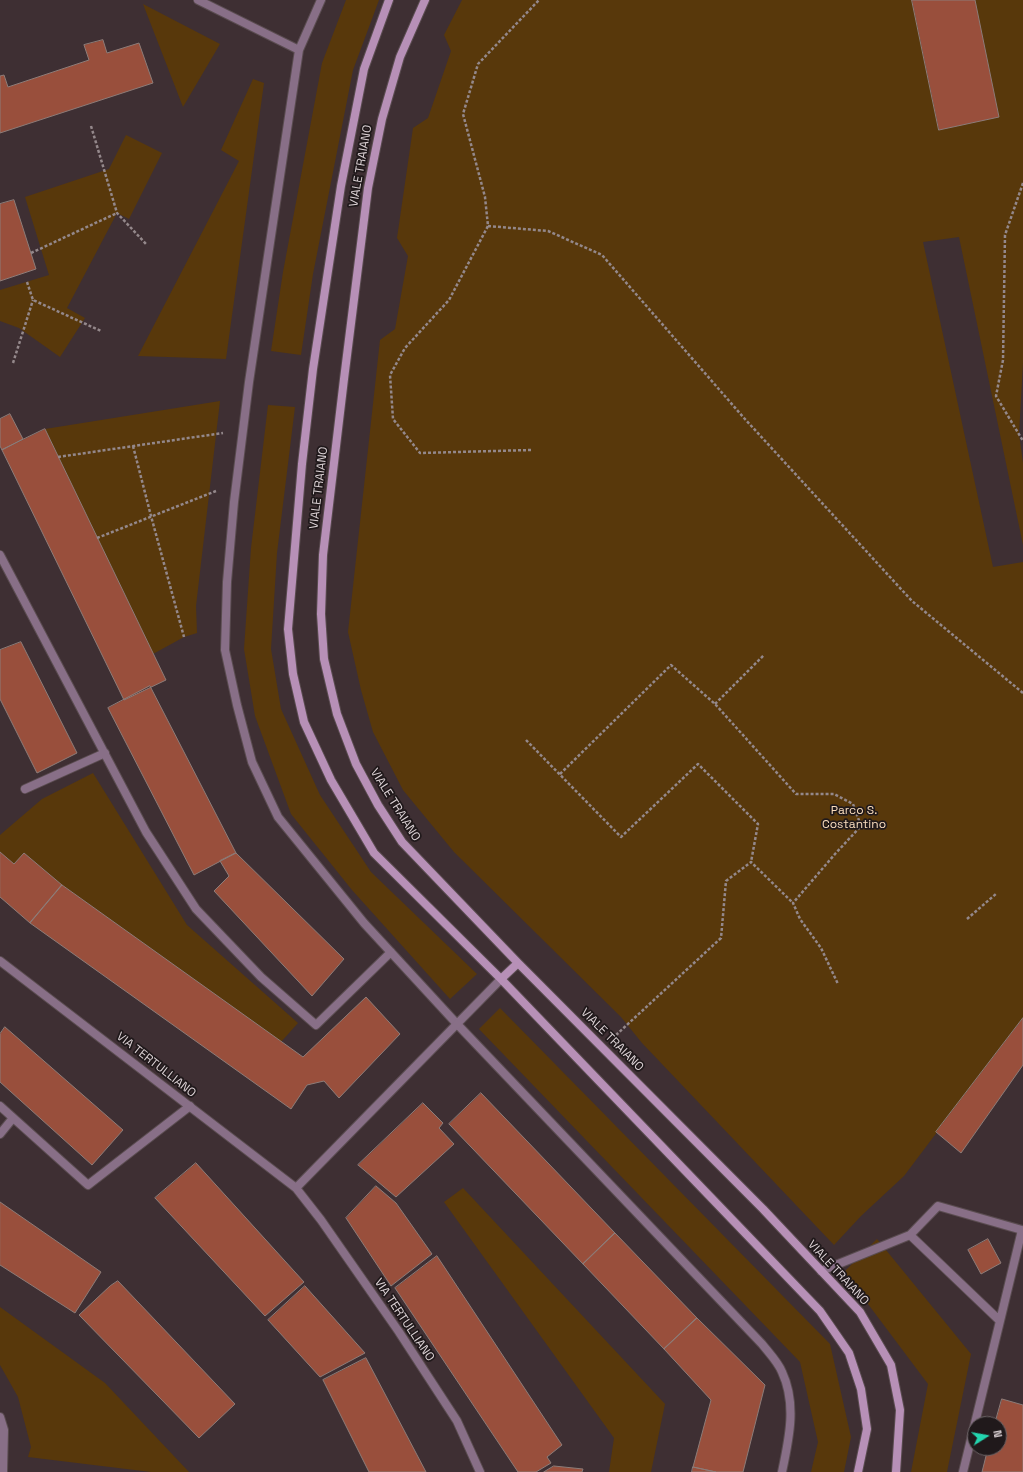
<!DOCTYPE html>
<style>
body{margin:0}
#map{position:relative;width:1023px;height:1472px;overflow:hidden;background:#3e2f33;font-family:"Space Grotesk",sans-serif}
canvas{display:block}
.north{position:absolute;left:967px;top:1416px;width:40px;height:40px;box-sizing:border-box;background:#20191b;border:1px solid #6b6365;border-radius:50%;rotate:79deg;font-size:11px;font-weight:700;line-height:16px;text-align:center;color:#dcd2d5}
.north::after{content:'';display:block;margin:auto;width:14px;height:18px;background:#23d5af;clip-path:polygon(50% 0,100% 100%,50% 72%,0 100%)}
</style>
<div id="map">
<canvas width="1023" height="1472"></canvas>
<div class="north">N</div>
</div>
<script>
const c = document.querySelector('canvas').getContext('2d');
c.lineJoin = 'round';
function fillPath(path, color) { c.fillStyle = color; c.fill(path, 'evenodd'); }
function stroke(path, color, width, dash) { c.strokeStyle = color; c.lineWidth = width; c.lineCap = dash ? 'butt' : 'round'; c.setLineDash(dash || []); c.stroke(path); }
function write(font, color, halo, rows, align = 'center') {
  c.font = font + ' "Space Grotesk",sans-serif'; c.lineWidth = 3.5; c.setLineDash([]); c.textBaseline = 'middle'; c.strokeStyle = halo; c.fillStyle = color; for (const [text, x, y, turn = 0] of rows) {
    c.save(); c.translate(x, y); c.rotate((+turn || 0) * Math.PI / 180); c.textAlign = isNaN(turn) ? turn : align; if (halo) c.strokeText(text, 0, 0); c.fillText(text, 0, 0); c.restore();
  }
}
fillPath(new Path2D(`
 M346 0H379L353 70 313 274 301 355 271 351 283 272 322 63Z
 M462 0H912L939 130 999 117 975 0H1023V363L1019 434 1023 463V545L959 237 923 242 993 567 1023 562V1018L904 1176 861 1216 834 1245 642 1043 621 1017 454 852 403 790 373 732 361 690 348 632 380 340 395 329 408 256 397 238 413 128 428 118 451 51 444 35Z
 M143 4 220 44 183 107Z
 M253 79 264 83 226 359 138 356 239 161 221 150Z
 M126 135 162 153 129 219 117 213 67 308 85 318 60 357 19 328 0 321V290L49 275 25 197 109 169Z
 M220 401 196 606 197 633 184 637 153 654 45 429Z
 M268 405 295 407 277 553 271 649 281 709 320 795 371 872 477 974 450 999 352 890 291 814 255 716 244 649 251 548Z
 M93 773 187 925 298 1023 281 1042 62 885 24 853 14 864 0 852V835L42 799Z
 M500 1008 830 1344 851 1437 844 1472H811L818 1442 800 1362 479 1029Z
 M463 1188 665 1404 651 1472H609L614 1438 444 1202Z
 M877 1239 971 1354 947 1472H911L928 1384 844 1272Z
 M0 1307 105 1383 189 1472H151L28 1457 31 1447 18 1397 0 1365Z`), '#58380b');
const building = new Path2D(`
 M912 0H975L999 117 939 130Z
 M103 40 107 53 139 43 153 83 0 133V76L4 75 8 87 89 60 84 45Z
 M14 200 36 269 0 281V204Z
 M10 414 23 439 2 450 0 446V419Z
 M45 429 166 680 124 700 2 450Z
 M21 642 77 753 37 773 0 699V650Z
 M150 686 236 853 194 875 108 708Z
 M0 852 14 864 24 853 62 885 30 923 0 897Z
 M236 853 344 959 312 996 214 891 229 876 220 861Z
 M62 885 303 1057 366 997 400 1034 339 1098 324 1081 307 1085 291 1109 30 923Z
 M1023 1018V1065L961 1153 936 1132Z
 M5 1027 123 1130 92 1165 0 1082V1034Z
 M481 1093 615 1233 583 1264 449 1124Z
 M423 1103 443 1123 439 1128 454 1144 396 1197 358 1165Z
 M196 1163 304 1282 265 1316 155 1198Z
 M376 1186 396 1203 432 1254 391 1286 346 1218Z
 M0 1202 101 1272 75 1313 0 1265Z
 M615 1233 697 1318 664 1349 583 1264Z
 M988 1239 1001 1263 981 1274 968 1250Z
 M437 1256 562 1445 547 1457 551 1463 536 1472H518L395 1288Z
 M118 1281 235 1404 199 1438 79 1315 110 1286Z
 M305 1286 365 1353 320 1377 268 1320Z
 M697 1318 765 1385 743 1472H716L693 1467 711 1400 664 1349Z
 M366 1358 426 1472H369L323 1380Z
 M1002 1399 1023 1405V1472H982L988 1448H999V1424H995Z
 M554 1466 583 1469 582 1472H544Z
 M693 1467 716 1472H692Z`);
fillPath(building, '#994f3c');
stroke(building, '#8d7c78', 1);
const lane = new Path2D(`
 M198 0 299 50
 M321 0 299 50 249 382 234 502 227 582 225 650 237 705 252 762 278 817 364 923 457 1024 762 1344C769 1353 778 1362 782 1372 797 1404 789 1439 782 1472
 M0 555 146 832 196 909 261 977 316 1025 391 952
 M25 789 105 753
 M0 1106 88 1185 190 1106
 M0 1134 13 1118
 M821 1271 910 1235 938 1206 1022 1230 1000 1321 910 1235
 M963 1472 1000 1321`);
const street = new Path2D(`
 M0 961 296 1188 321 1220 399 1332 457 1421 480 1472
 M296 1188 501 979
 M0 1417 4 1430 3 1472`);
const secondary = new Path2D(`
 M389 0 364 69 341 186 313 369 302 464 288 629 293 674 304 722 331 780 374 853 501 979 820 1311 849 1353 861 1389 867 1429 858 1472
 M425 0 400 57 382 119 368 188 344 379 323 555 321 614 324 659 337 714 356 764 378 805 402 842 518 963 763 1209 860 1312 891 1365 900 1410 896 1472
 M501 979 518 963`);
stroke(lane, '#5a4c50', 10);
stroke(street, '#5a4c50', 10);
stroke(secondary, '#5a4c50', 10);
stroke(new Path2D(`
 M91 126 117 213 147 245
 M1023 183 1005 235 1003 360 996 396 1023 441
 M488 226 548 231 602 255 744 418 912 601 1023 693
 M31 253 117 213
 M27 282 33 300 101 331
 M13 363 33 300
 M133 446 151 516 184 637
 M531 450 420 453 393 419 390 375 405 348 449 300 488 226 485 197 463 114 478 64 539 0
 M58 457 223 433
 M97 538 216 491
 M715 704 764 655
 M526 740 621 837 698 764 758 824 751 862
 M560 774 671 665 715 704 796 794H834L853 804 861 826 835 854 793 903 800 919 821 948 838 984
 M967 919 997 893
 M616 1035 721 938 726 881 751 862 793 903`), '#94888b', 2.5, [3, 2]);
stroke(lane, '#886f87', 8);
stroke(street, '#886f87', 8);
stroke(secondary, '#b790b7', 8);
write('12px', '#dcd2d5', '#20191b', [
 ["VIALE TRAIANO",361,166,-80],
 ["VIALE TRAIANO",319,488,-83],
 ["VIALE TRAIANO",395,805,58],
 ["VIALE TRAIANO",612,1040,45],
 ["VIA TERTULLIANO",156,1065,38],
 ["VIALE TRAIANO",838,1273,47],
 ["VIA TERTULLIANO",404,1320,56]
]);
write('12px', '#fbdebe', '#20191b', [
 ["Parco S.",854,811],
 ["Costantino",854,825]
]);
</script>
